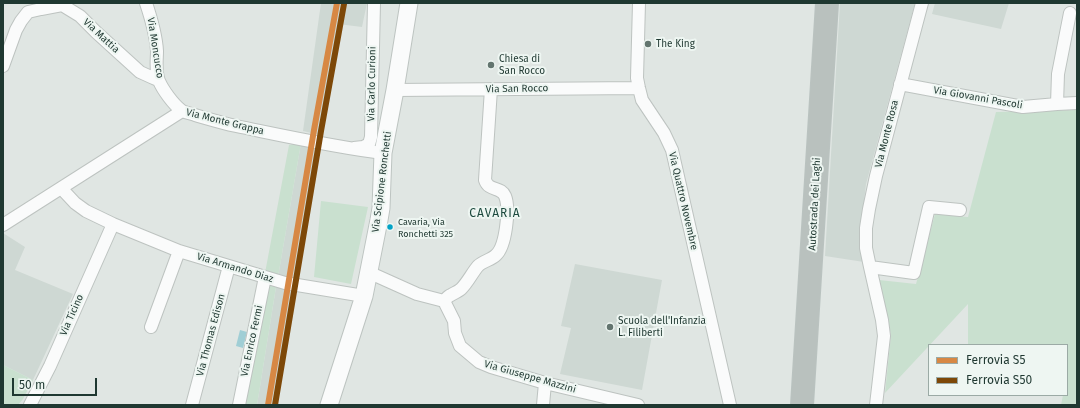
<!DOCTYPE html>
<style>
body{margin:0}
#map{position:relative;width:1080px;height:408px;overflow:hidden;background:#e0e6e3;font-family:"Fira Sans",sans-serif}
canvas{display:block}
.frame{position:absolute;inset:0;border:4px solid #1f3831;pointer-events:none}
.legend{position:absolute;left:928px;top:344px;width:140px;height:52px;box-sizing:border-box;background:#eef6f2;border:1px solid #9baaa5;margin:0;padding:5px 7px;list-style:none;font-size:12px;color:#1f3831}
.legend li{display:flex;align-items:center;gap:8px;height:20px}
.legend b{width:20px;border:1px solid #9baaa5}
.scale{position:absolute;left:12px;top:378px;width:85px;height:18px;box-sizing:border-box;border:2px solid #1f3831;border-top:0;padding-left:5px;font-size:12px;line-height:14px;white-space:nowrap;color:#1f3831;-webkit-text-stroke:3px #eef6f2;paint-order:stroke}
</style>
<div id="map">
<canvas width="1080" height="408"></canvas>
<div class="frame"></div>
<ul class="legend">
<li><b style="height:5px;background:#d78844"></b>Ferrovia S5</li>
<li><b style="height:5px;background:#7d4808"></b>Ferrovia S50</li>
</ul>
<div class="scale">50 m</div>
</div>
<script>
const c = document.querySelector('canvas').getContext('2d');
c.lineJoin = 'round';
function fillPath(path, color) { c.fillStyle = color; c.fill(path, 'evenodd'); }
function stroke(path, color, width, dash) { c.strokeStyle = color; c.lineWidth = width; c.lineCap = dash ? 'butt' : 'round'; c.setLineDash(dash || []); c.stroke(path); }
function write(font, color, halo, rows, align = 'center') {
  c.font = font + ' "Fira Sans",sans-serif'; c.lineWidth = 4; c.setLineDash([]); c.textBaseline = 'middle'; c.strokeStyle = halo; c.fillStyle = color; for (const [text, x, y, turn = 0] of rows) {
    c.save(); c.translate(x, y); c.rotate((+turn || 0) * Math.PI / 180); c.textAlign = isNaN(turn) ? turn : align; if (halo) c.strokeText(text, 0, 0); c.fillText(text, 0, 0); c.restore();
  }
}
fillPath(new Path2D(`
 M321 3H367L362 27 338 24 320 135 303 131Z
 M840 3H915L866 184 860 236 864 262 825 256Z
 M935 3H1009L1001 29 932 14Z
 M301 143 316 146 294 280 278 277Z
 M3 233 25 247 15 270 73 294 33 380 3 365Z
 M575 264 662 280 642 390 560 374 571 328 561 326Z
 M276 287 293 290 274 405H257Z`), '#ced8d3');
fillPath(new Path2D(`
 M1077 110V405H1061L1063 395H1067V345H968V304L885 393 891 335 879 280 916 284 935 214 968 217 996 112Z
 M301 143 278 277 265 273 289 145Z
 M321 201 368 207 351 284 314 277Z
 M268 285 276 287 257 405H243Z
 M3 365 33 380 23 399 18 405H3Z`), '#c9e0cf');
fillPath(new Path2D(`
 M240 330 247 332 243 348 236 346Z`), '#a0ced5');
const street = new Path2D(`
 M146 3C151 18 156 34 157 51 157 60 155 71 159 81 163 90 173 104 181 110 184 113 191 113 195 115 209 119 222 123 236 126 285 136 334 147 383 153
 M639 3 637 78 639 88 642 100 664 133 672 150 730 405
 M3 66 16 30 21 21 28 12 41 9 62 5 80 16 96 32 140 72 151 77 158 80
 M900 84 1023 107 1057 104 1058 74 1070 13
 M395 90 639 88
 M1057 104 1077 103
 M354 148 363 147 369 144 371 137 374 3
 M61 188 75 203 86 211 113 224 179 251 285 283 364 296
 M3 225 182 111
 M870 267 914 273 929 207 960 210
 M368 272 417 294 444 301 454 321 455 333 460 346 479 362 491 367 545 383 638 405
 M444 301C446 299 448 296 451 295 454 293 459 291 461 289 468 282 472 273 478 266 483 261 491 260 496 255 506 246 510 208 505 196 501 186 489 192 485 180L491 89
 M151 327 179 251
 M30 405 50 366 113 224
 M192 405 229 266
 M239 405 265 277
 M543 405 545 383
 M876 405 884 336 882 320 870 267 866 248V228L869 209 876 176 922 3`);
const secondary = new Path2D(`
 M329 405 364 296 379 220 381 208 383 153 395 90 409 3`);
const highway = new Path2D(`
 M802 405 827 3`);
stroke(street, '#bdc3c0', 14);
stroke(secondary, '#bdc4c1', 19);
stroke(highway, '#bac3c0', 24);
stroke(street, '#fafbfb', 12);
stroke(secondary, '#fafbfb', 17);
stroke(highway, '#b9c1be', 22);
stroke(new Path2D(`
 M268 405 314 130 337 3`), '#d78844', 6);
stroke(new Path2D(`
 M275 405 321 131 344 4`), '#7d4808', 6);
for (const [x, y, r, color] of [
 [648,44,4,"#63756f"],
 [491,65,4,"#63756f"],
 [390,227,3.5,"#02a3c6"],
 [610,327,4,"#63756f"]
]) { const dot = new Path2D(); dot.arc(x, y, r, 0, 2 * Math.PI); c.fillStyle = color; c.fill(dot); stroke(dot, '#eef6f2', 1.5); }
write('9px', '#1f3831', '#eef6f2', [
 ["Cavaria, Via",398,222],
 ["Ronchetti 325",398,234]
], 'left');
write('10px', '#1f3831', '#eef6f2', [
 ["Via Mattia",101,36,43],
 ["Via Moncucco",155,48,81],
 ["Via Carlo Curioni",372,84,-89],
 ["Via San Rocco",517,89,-1],
 ["Via Giovanni Pascoli",978,98,10],
 ["Via Monte Grappa",225,122,14],
 ["Via Monte Rosa",887,134,-76],
 ["Via Scipione Ronchetti",382,182,-83],
 ["Via Quattro Novembre",683,201,77],
 ["Autostrada dei Laghi",815,204,-87],
 ["Via Armando Diaz",235,268,17],
 ["Via Ticino",72,315,-66],
 ["Via Thomas Edison",211,335,-75],
 ["Via Enrico Fermi",252,341,-78],
 ["Via Giuseppe Mazzini",530,377,16]
]);
write('10px', '#1f3831', '#eef6f2', [
 ["The King",656,44],
 ["Chiesa di",499,59],
 ["San Rocco",499,71],
 ["Scuola dell'Infanzia",618,321],
 ["L. Filiberti",618,333]
], 'left');
c.letterSpacing = '1px';
write('12px', '#1c4a3e', '#eef6f2', [
 ["CAVARIA",495,214]
]);
c.letterSpacing = '0px';
</script>
